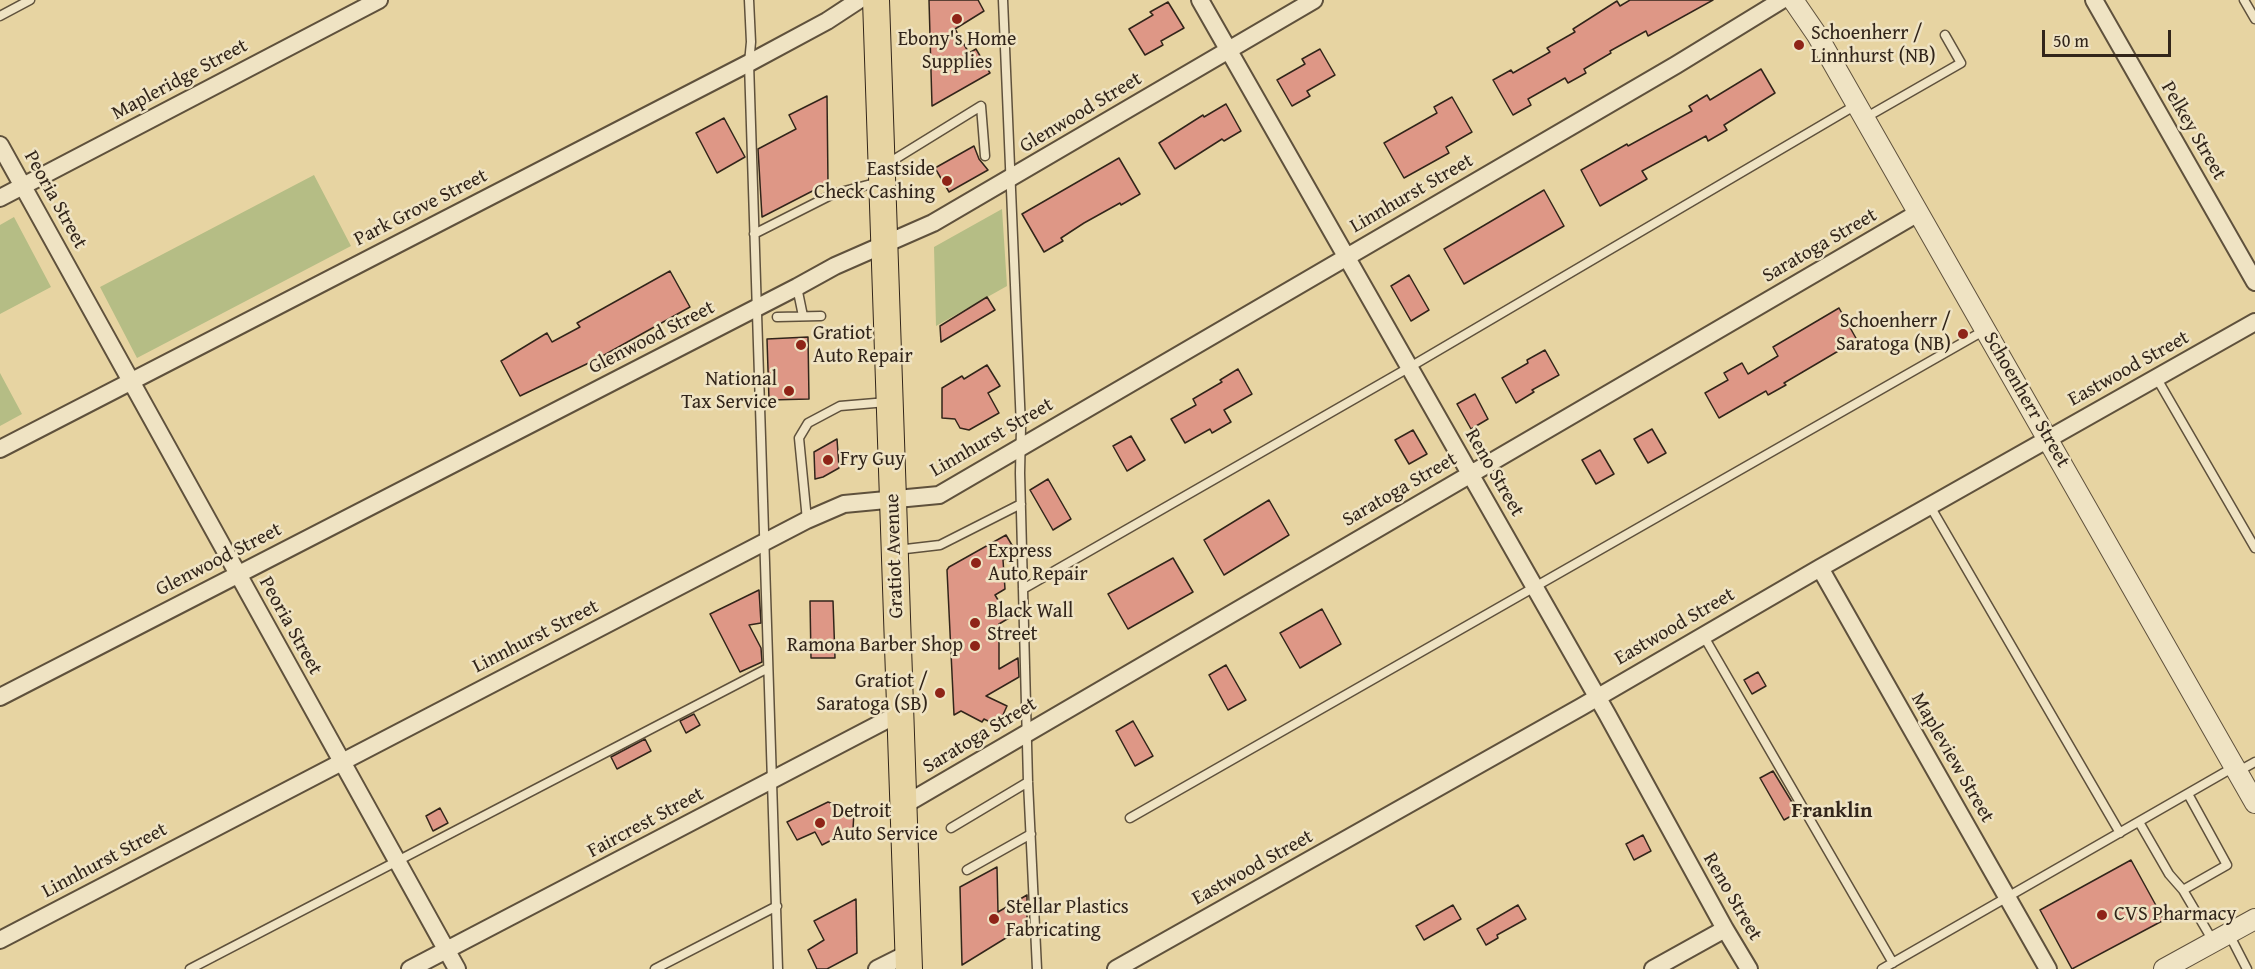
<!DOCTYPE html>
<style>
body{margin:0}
#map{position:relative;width:2255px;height:969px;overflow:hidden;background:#e7d4a2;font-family:"Gentium Book Plus",serif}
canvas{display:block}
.scale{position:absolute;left:2042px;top:30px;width:129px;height:27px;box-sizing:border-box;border:3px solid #32251a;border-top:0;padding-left:8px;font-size:18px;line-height:21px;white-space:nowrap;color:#32251a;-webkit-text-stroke:4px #efe3c3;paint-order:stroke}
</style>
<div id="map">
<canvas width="2255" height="969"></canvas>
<div class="scale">50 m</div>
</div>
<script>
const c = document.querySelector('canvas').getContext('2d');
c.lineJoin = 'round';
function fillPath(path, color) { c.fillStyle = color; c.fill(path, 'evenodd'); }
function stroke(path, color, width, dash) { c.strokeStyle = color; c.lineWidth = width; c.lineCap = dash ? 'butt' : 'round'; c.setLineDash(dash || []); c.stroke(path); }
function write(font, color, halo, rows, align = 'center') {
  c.font = font + ' "Gentium Book Plus",serif'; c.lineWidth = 5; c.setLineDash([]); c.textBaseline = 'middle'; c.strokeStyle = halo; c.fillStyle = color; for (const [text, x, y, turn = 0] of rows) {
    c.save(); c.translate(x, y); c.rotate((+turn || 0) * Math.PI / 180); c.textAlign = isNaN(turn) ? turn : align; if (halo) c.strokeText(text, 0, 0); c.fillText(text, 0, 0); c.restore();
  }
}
fillPath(new Path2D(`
 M314 175 351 246 137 358 100 287Z
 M1002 209 1007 286 936 326 934 247Z
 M14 217 51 287 0 314V225Z
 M0 373 22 414 0 426Z`), '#b5bd85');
const building = new Path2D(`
 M929 0H978L984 11 955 29 969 53 976 49 990 73 932 106Z
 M1630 0H1713L1648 36 1646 31 1610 51 1611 53 1584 69 1586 73 1568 83 1565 78 1528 99 1531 105 1513 115 1493 80 1511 70 1513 73 1550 52 1547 48 1575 32 1573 29 1617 1 1620 6Z
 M1168 2 1184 28 1161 41 1163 45 1145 55 1129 29 1153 15 1150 12Z
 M1320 49 1335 75 1307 91 1310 96 1292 106 1277 80 1305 64 1302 59Z
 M1761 69 1775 93 1724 125 1727 130 1708 141 1706 136 1642 171 1647 179 1600 206 1581 170 1627 144 1628 146 1692 111 1689 106 1707 95 1710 100Z
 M827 96 828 183 762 217 758 149 796 129 789 115Z
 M1452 97 1472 132 1446 147 1449 153 1404 178 1384 143 1437 113 1434 107Z
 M1226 104 1241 131 1224 141 1222 139 1175 169 1159 143 1203 115 1204 117Z
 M724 118 745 157 717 173 696 133Z
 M974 146 979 159 988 170 949 192 935 168Z
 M1119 158 1140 194 1121 205 1120 203 1084 223 1061 238 1063 241 1044 252 1022 214Z
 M1544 190 1564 226 1464 284 1444 249Z
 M670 271 690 307 597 359 520 396 501 361 547 333 552 342 580 327 577 323Z
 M1409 275 1429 310 1411 321 1391 286Z
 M987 297 995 310 941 342 940 326Z
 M1839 308 1857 340 1784 383 1786 385 1768 395 1766 391 1719 418 1705 393 1728 380 1724 373 1742 363 1748 374 1778 356 1773 347Z
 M808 337 809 399 769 400 767 339Z
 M1545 350 1559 375 1532 390 1534 392 1516 403 1502 378 1528 363 1527 360Z
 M987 365 1000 386 988 393 999 413 969 430 960 428 955 419 942 418V388L962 376 964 379Z
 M1238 369 1252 394 1224 410 1231 422 1212 433 1210 429 1185 443 1171 419 1196 405 1193 399 1222 382 1220 380Z
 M1475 394 1488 419 1471 429 1457 404Z
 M1652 429 1666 453 1648 463 1634 439Z
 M1413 430 1427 454 1409 464 1395 440Z
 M1131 436 1145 460 1127 471 1113 446Z
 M837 439 839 468 823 477 815 479 814 452Z
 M1600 450 1614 474 1596 484 1582 460Z
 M1048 479 1071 519 1053 530 1030 490Z
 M1269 500 1289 535 1224 575 1204 540Z
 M1006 535 1016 552 1003 560 1005 589 995 595 1009 618 999 624V669L1018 658 1019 677 986 696 1007 706 998 726 984 719 982 722 961 711 954 715 947 570 949 567Z
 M1173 558 1193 592 1128 629 1108 594Z
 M759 590 761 623 749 625 761 648 762 662 740 672 710 614Z
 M810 601H833L835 658H811Z
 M1322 609 1341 644 1300 668 1280 633Z
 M1226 665 1246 700 1228 710 1209 675Z
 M1758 672 1766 686 1752 694 1744 680Z
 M694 714 700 725 686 733 680 721Z
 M1133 721 1153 756 1135 766 1116 731Z
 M645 739 651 751 617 769 611 757Z
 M1773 771 1798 812 1784 820 1760 778Z
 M828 802 842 807 845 814 854 812 853 829 822 845 815 832 797 840 787 822Z
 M440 808 448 823 433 831 426 816Z
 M1643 835 1651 851 1634 860 1626 844Z
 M2131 860 2164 920 2072 969 2040 910Z
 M997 867 998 912 1027 895V925L962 965 960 887Z
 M856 899 857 953 827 969H817L808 950 824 940 814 921Z
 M1453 905 1461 919 1424 940 1416 926Z
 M1518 905 1526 919 1497 935 1498 938 1486 945 1477 929Z`);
fillPath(building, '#de9786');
stroke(building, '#32251a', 1.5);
const service = new Path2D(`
 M749 0 751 42 749 63 778 969
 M1003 0 1021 427 1020 473 1028 782 1037 969
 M2244 0 2255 19
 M0 16 30 0
 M1865 118 1961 63 1945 35
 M887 164 981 106 985 156
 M754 234 833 194 879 182
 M797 287 803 316
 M777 317 821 316
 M2156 377 2255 548
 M1930 506 2120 833
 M807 520 799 438 808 423 840 406 887 402
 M897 550 940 545 1021 504
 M1023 589 1410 367 1856 105
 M1703 635 1893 963
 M2237 772 2255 762
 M2188 794 2227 865 2183 890 2213 941
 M1130 818 1985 330
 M2139 822 2169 874 2183 890
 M951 828 1028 782
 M967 870 1031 834
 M2229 934 2247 969
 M190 969 768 668
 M655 969 777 906
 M1882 969 2234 767`);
const minor = new Path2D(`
 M1200 0 1607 714 1725 929 1749 969
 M2094 0 2255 282
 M0 145 457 969
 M0 198 379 0
 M0 449 749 63 827 21 859 0
 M1820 568 2048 969
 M0 697 797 287 835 266 933 223 1314 0
 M904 805 1918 213
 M0 940 807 520 844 504 939 495 1676 65 1782 0
 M410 969 900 713
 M877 969 909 953
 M1116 969 1581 707 1820 568 2255 322
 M1653 969 1725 929`);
const tertiary = new Path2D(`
 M1793 0 1817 35 2255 803
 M2164 969 2255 919`);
const primary = new Path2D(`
 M876 0 909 969`);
stroke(service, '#5f513c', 11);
stroke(minor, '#5f513c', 20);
stroke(tertiary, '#5f513c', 22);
stroke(primary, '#32251a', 28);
stroke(service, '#efe3c3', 8);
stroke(minor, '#efe3c3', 16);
stroke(tertiary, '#efe3c3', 20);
stroke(primary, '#e7d4a2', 26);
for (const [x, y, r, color] of [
 [957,19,6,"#8f2418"],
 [1799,45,6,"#8f2418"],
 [947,181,6,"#8f2418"],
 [1963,334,6,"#8f2418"],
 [801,345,6,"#8f2418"],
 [789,391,6,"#8f2418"],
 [828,460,6,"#8f2418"],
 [976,563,6,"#8f2418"],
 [975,623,6,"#8f2418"],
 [975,646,6,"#8f2418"],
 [940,693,6,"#8f2418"],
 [820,823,6,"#8f2418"],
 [2102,915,6,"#8f2418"],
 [994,919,6,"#8f2418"]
]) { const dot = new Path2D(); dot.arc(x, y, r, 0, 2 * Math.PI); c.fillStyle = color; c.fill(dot); stroke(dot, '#efe3c3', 2); }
write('20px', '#32251a', '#efe3c3', [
 ["Schoenherr /",1811,34],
 ["Linnhurst (NB)",1811,57],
 ["Ebony's Home",957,40,"center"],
 ["Supplies",957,63,"center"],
 ["Eastside",935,170,"right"],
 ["Check Cashing",935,193,"right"],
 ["Schoenherr /",1951,322,"right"],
 ["Saratoga (NB)",1951,345,"right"],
 ["Gratiot",813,334],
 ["Auto Repair",813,357],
 ["National",777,380,"right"],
 ["Tax Service",777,403,"right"],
 ["Fry Guy",840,460],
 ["Express",988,552],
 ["Auto Repair",988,575],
 ["Black Wall",987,612],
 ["Street",987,635],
 ["Ramona Barber Shop",963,646,"right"],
 ["Gratiot /",928,682,"right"],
 ["Saratoga (SB)",928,705,"right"],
 ["Detroit",832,812],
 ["Auto Service",832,835],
 ["Stellar Plastics",1006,908],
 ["Fabricating",1006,931],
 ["CVS Pharmacy",2114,915]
], 'left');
write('20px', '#32251a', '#efe3c3', [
 ["Mapleridge Street",180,80,-28],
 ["Glenwood Street",1081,113,-31],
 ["Pelkey Street",2193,131,60],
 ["Linnhurst Street",1412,194,-30],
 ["Peoria Street",55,200,61],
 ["Park Grove Street",421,208,-27],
 ["Saratoga Street",1820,246,-30],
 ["Glenwood Street",652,338,-27],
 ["Eastwood Street",2129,369,-29],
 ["Schoenherr Street",2026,400,60],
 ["Linnhurst Street",992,438,-30],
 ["Reno Street",1494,473,60],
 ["Saratoga Street",1400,490,-30],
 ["Gratiot Avenue",895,556,-92],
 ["Glenwood Street",219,560,-27],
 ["Peoria Street",290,626,61],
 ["Eastwood Street",1675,627,-30],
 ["Linnhurst Street",536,637,-27],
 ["Saratoga Street",980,736,-31],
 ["Mapleview Street",1952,758,60],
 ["Faircrest Street",646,823,-28],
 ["Linnhurst Street",105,861,-28],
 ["Eastwood Street",1253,868,-29],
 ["Reno Street",1732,897,60]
]);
write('bold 21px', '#32251a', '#efe3c3', [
 ["Franklin",1832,812]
]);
</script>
